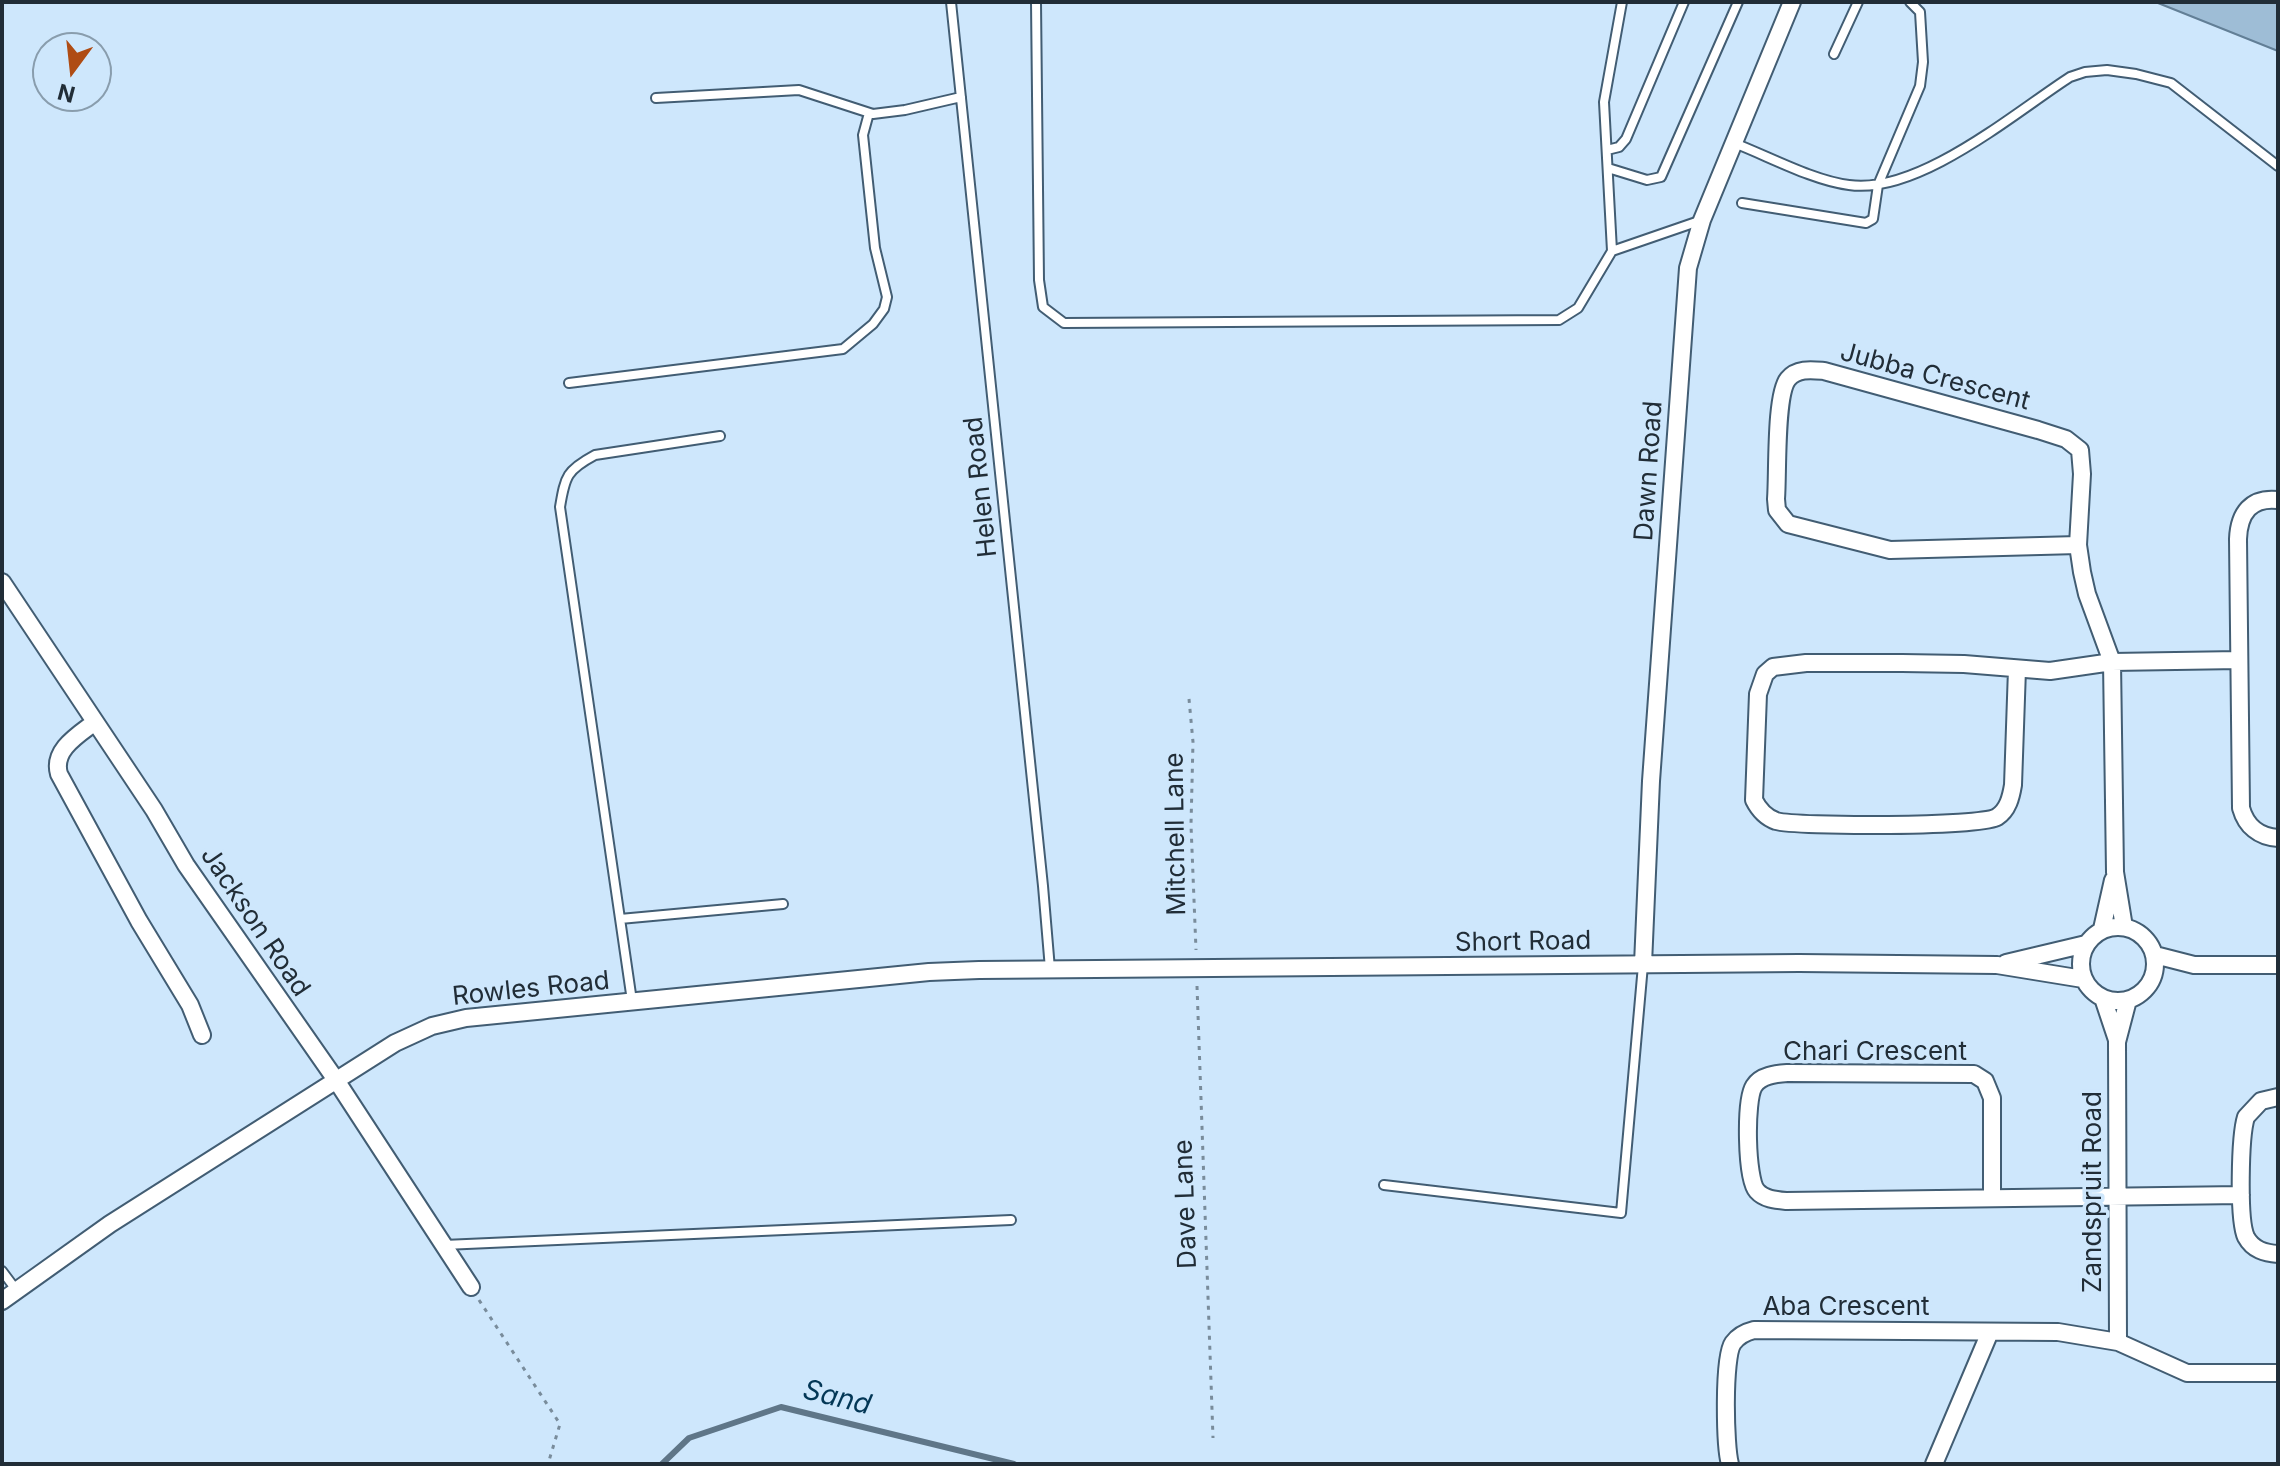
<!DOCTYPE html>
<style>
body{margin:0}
#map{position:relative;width:2280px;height:1466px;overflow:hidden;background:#cee7fc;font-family:Inter,sans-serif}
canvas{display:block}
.frame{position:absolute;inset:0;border:4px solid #212d37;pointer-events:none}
.north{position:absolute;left:32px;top:32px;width:80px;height:80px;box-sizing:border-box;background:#cee7fc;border:2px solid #899dad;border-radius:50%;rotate:195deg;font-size:22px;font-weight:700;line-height:32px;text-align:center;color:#212d37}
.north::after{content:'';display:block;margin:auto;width:28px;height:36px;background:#af4c14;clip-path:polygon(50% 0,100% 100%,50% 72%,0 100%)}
</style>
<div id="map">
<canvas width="2280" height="1466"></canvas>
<div class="frame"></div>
<div class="north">N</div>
</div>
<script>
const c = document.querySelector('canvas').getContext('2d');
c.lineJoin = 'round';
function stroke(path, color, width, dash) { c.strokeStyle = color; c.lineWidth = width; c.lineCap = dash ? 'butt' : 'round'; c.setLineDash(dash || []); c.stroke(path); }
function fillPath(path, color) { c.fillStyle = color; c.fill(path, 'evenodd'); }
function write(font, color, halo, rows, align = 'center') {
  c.font = font + ' Inter,sans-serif'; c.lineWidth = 7; c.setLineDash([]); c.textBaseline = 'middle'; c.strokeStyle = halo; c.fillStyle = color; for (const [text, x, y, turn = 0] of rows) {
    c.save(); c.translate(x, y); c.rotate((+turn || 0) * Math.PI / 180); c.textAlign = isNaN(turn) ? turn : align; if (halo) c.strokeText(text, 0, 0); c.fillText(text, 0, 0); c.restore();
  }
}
stroke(new Path2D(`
 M662 1464 689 1438 781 1407 1014 1464`), '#5f7688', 6);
const building = new Path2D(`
 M2278 2V51L2158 3V2Z`);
fillPath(building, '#9ebdd6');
stroke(building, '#627f96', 2);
const lane = new Path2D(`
 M951 2 1043 886 1050 969
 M1036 2 1039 280 1043 307 1064 323 1559 320 1578 308 1612 251 1702 220
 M1834 54 1858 2
 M656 98 799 90 873 114 905 110 961 97
 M1734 143C1768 156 1814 181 1849 185 1918 195 2013 114 2070 77L2085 72 2107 70 2136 74 2171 83 2278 166
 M1607 150 1619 147 1626 139 1684 2
 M1608 168 1647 180 1661 177 1738 2
 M1742 203 1866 223 1873 219 1878 185 1920 86 1923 62 1920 12 1910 2
 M1612 251 1604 102 1622 2
 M569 383 843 349 873 324 884 309 887 297 875 248 863 135 869 113
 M620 919 783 904
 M632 1001 560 507C565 476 567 470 595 455L720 436
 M1384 1185 1621 1213 1643 965
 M444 1245 1011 1220
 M2 1271 17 1291`);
const street = new Path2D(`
 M2278 500C2251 497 2239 513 2238 539L2241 808C2246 826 2259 837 2278 838
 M2078 545 1890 550 1788 524 1777 510 1776 499C1778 474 1775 395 1788 379 1797 368 1812 370 1824 371L2038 430 2066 439 2080 450 2082 474 2078 545 2082 572 2087 594 2112 662 2115 872 2124 927
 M2 582 154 810 186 865 336 1080 471 1287
 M2017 669 2013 785C2011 797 2008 810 1997 817 1981 827 1797 827 1776 821 1765 817 1759 810 1754 800L1758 694 1765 674 1773 667 1806 663H1902L1964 664 2050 671 2112 662 2239 660
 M95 722C78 735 52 750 59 774L139 921 190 1005 202 1035
 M2081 964a37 37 0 1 1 74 0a37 37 0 1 1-74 0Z
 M2102 929 2113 880
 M2155 955 2194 965H2278
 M2006 963 2086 944
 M1643 964 1651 781 1688 268 1702 220 1792 2
 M2103 998 2117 1040
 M2278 1097 2261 1101 2246 1117C2240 1136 2238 1220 2246 1237 2253 1250 2265 1253 2278 1254
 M1992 1198V1098L1985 1081 1974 1074 1788 1073C1776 1074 1761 1075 1754 1086 1745 1100 1746 1179 1757 1191 1764 1199 1775 1200 1786 1201L2241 1195
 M2 1301 110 1224 395 1043 432 1026 466 1018 929 972 979 970 1799 963 1997 965 2083 979
 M2118 1342 2117 1042 2128 1000
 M1730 1464C1725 1447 1723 1357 1733 1343 1738 1336 1746 1332 1754 1330L2058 1332 2118 1342 2187 1373H2278
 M1934 1464 1990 1332`);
stroke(lane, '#425d73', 12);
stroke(street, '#425d73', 20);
stroke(new Path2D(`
 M1189 699 1193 742 1191 825 1196 950
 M1197 986 1213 1438
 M479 1300 560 1424 548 1464`), '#798c9b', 3, [4, 6]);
stroke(lane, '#fff', 8);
stroke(street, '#fff', 16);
write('26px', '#212d37', '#cee7fc', [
 ["Jubba Crescent",1935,377,15],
 ["Dawn Road",1649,471,-86],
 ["Helen Road",981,487,-96],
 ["Mitchell Lane",1176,834,-91],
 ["Jackson Road",255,922,56],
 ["Short Road",1523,942,-1],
 ["Rowles Road",531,989,-6],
 ["Chari Crescent",1875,1052],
 ["Zandspruit Road",2093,1192,-90],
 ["Dave Lane",1186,1204,-92],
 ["Aba Crescent",1846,1307]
]);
write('italic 28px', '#033756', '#cee7fc', [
 ["Sand",837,1398,14]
]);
</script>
